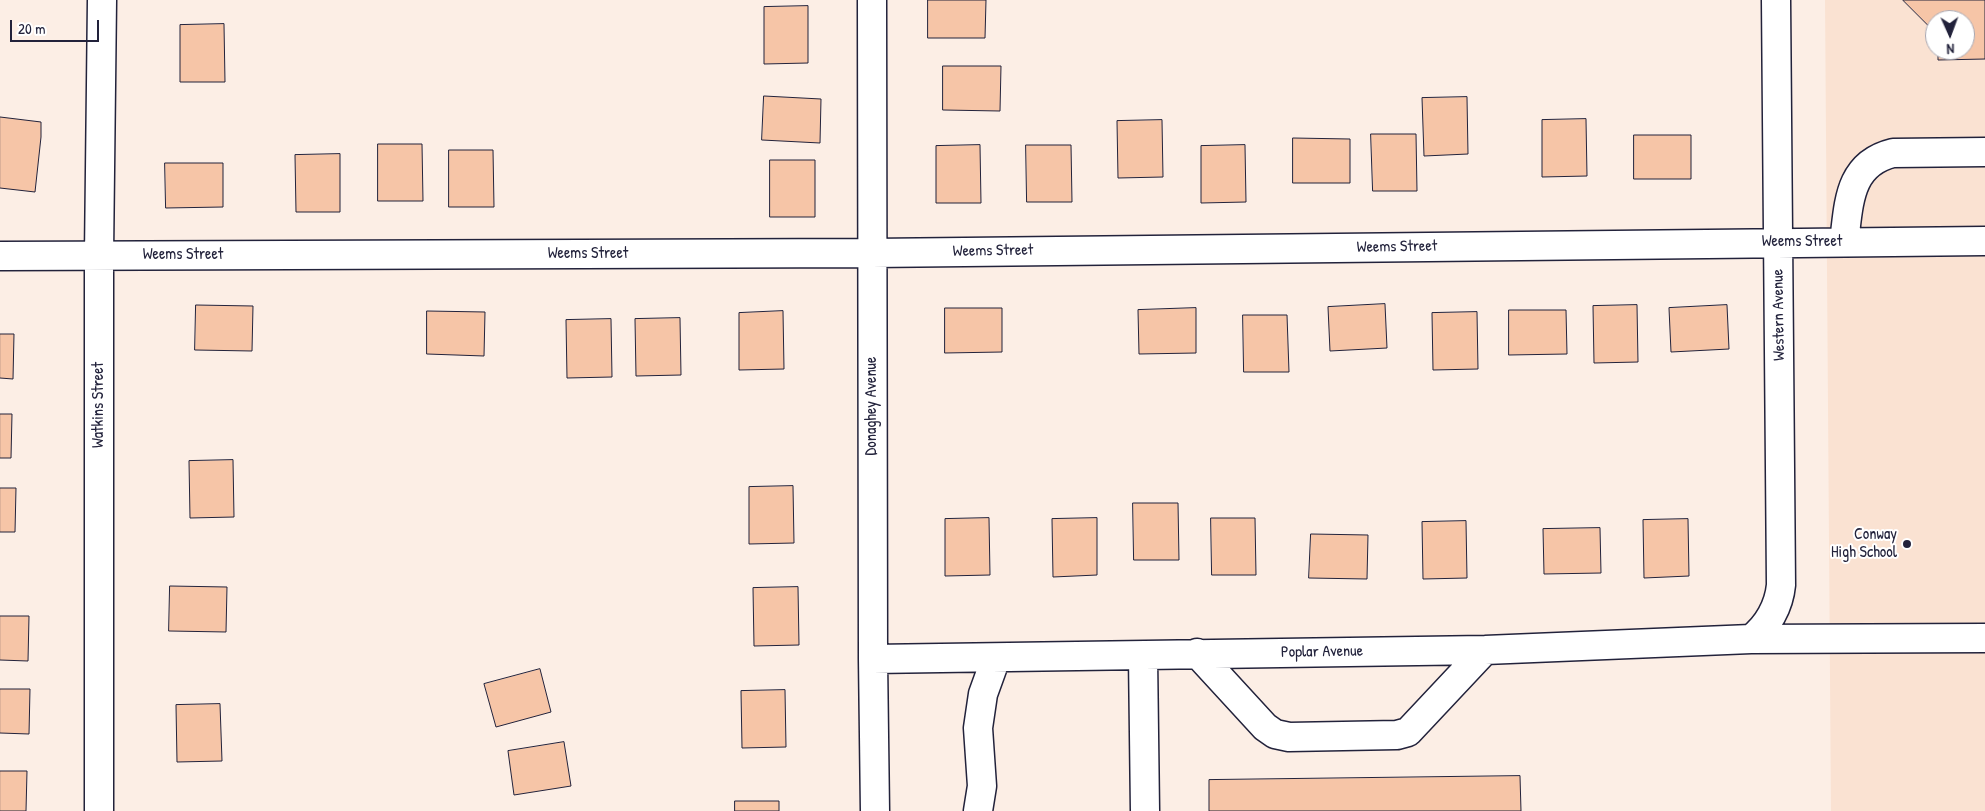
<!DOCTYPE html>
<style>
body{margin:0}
#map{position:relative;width:1985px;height:811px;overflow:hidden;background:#fceee5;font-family:"Patrick Hand",sans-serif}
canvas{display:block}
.north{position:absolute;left:1925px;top:10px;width:50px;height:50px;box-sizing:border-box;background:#fff;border:1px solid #a7a7b1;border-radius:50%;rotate:178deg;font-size:14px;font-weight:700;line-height:20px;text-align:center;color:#22223b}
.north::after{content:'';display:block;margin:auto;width:18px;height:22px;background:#22223b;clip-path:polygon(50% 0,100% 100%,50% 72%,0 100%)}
.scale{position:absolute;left:10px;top:20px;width:89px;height:22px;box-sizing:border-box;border:2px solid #22223b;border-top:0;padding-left:6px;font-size:15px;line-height:18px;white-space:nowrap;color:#22223b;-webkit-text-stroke:4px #fff;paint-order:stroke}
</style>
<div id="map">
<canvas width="1985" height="811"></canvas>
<div class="north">N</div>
<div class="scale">20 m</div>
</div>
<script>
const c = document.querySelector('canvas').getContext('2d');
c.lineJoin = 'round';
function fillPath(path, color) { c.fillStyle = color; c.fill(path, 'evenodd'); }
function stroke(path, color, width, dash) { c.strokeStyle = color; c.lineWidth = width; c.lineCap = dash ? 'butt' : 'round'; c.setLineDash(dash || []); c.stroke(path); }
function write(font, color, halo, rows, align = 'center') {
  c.font = font + ' "Patrick Hand",sans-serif'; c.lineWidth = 4; c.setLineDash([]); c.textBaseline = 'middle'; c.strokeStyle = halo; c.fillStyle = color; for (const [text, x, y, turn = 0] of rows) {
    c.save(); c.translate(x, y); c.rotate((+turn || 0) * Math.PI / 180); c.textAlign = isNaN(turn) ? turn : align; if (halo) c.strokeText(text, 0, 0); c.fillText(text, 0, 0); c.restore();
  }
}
fillPath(new Path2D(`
 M1825 0H1985V811H1831ZM1935 20H1965V50H1935Z`), '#fae2d2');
const building = new Path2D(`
 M928 0H986L985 38H928Z
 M1903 0H1985V59L1938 60V50H1965V20H1935V32Z
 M808 6V63L764 64V7Z
 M224 24 225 82H180V25Z
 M943 66H1001L1000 111 943 110Z
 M764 96 821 99 820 143 762 140Z
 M1467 97 1468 154 1424 156 1422 98Z
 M0 117 41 122V137L35 192 0 188Z
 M1586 119 1587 176 1542 177V120Z
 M1162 120 1163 177 1118 178 1117 121Z
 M1371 134H1416L1417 191H1373Z
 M1634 135H1691V179H1634Z
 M1293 138 1350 139V183H1293Z
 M378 144H422L423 201H378Z
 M980 145 981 203H936V146Z
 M1026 145H1071L1072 202H1027Z
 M1245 145 1246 202 1201 203V146Z
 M449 150H493L494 207H449Z
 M340 154V212H296L295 155Z
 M770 160H815V217H770Z
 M165 163H223V207L166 208Z
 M1385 304 1387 348 1330 351 1328 307Z
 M196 305 253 306 252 351 195 350Z
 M1637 305 1638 362 1594 363 1593 306Z
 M1727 305 1729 349 1671 352 1669 308Z
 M945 308H1002V352L945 353Z
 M1196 308V353L1139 354 1138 310Z
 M1509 310H1566L1567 354 1509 355Z
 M427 311 485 312 484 356 427 354Z
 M783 311 784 369 739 370V313Z
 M1477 312 1478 369 1433 370 1432 313Z
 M1243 315H1287L1289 372H1244Z
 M680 318 681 375 636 376 635 319Z
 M611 319 612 377 567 378 566 320Z
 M0 334H14L13 379 0 378Z
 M0 414H12L11 458H0Z
 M233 460 234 517 190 518 189 461Z
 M793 486 794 543 749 544V487Z
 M0 488H16L15 532H0Z
 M1133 503H1178L1179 560H1134Z
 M989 518 990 575 945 576V519Z
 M1097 518V575L1053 577 1052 519Z
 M1211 518H1255L1256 575H1212Z
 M1688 519 1689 576 1644 578 1643 520Z
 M1466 521 1467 578 1423 579 1422 522Z
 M1600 528 1601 573 1544 574 1543 529Z
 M1311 534 1368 535 1367 579 1309 578Z
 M170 586 227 587 226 632 169 631Z
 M798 587 799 645 754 646 753 588Z
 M0 616H29L28 661 0 660Z
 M540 669 551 712 496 727 484 684Z
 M0 689H30L29 734 0 733Z
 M785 690 786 747 742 748 741 691Z
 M220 704 222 761 177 762 176 705Z
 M564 742 571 786 514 795 508 751Z
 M0 771H27L26 811H0Z
 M1520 776 1521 811H1209V780Z
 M735 801H779V811H735Z`);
fillPath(building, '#f6c5a7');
stroke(building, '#22223b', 1);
const minor = new Path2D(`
 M872 0 873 659 875 811
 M1844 242C1849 204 1848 164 1893 153L1985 152
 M0 256 872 253 1985 241
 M1751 639 1985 638
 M1197 653 1265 727 1275 734 1289 737 1397 735 1408 732 1485 650
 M1143 656 1145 811
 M873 659 1485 650 1751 639C1768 626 1779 606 1781 585L1776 0
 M99 811V255L102 0
 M978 811 982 786 978 728 983 694 996 658`);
stroke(minor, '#22223b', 31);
stroke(minor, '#fff', 28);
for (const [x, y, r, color] of [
 [1907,544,5,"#22223b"]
]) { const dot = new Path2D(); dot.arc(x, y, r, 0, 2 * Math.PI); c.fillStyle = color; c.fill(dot); stroke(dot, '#fff', 2); }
write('16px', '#22223b', '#fff', [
 ["Weems Street",1802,242],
 ["Weems Street",1397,247,-1],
 ["Weems Street",993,251,-1],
 ["Weems Street",588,254],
 ["Weems Street",183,255],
 ["Western Avenue",1779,315,-91],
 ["Watkins Street",99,405,-90],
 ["Donaghey Avenue",872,406,-90],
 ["Poplar Avenue",1322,652,-1]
]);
write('16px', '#22223b', '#fff', [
 ["Conway",1897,535],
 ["High School",1897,553]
], 'right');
</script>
